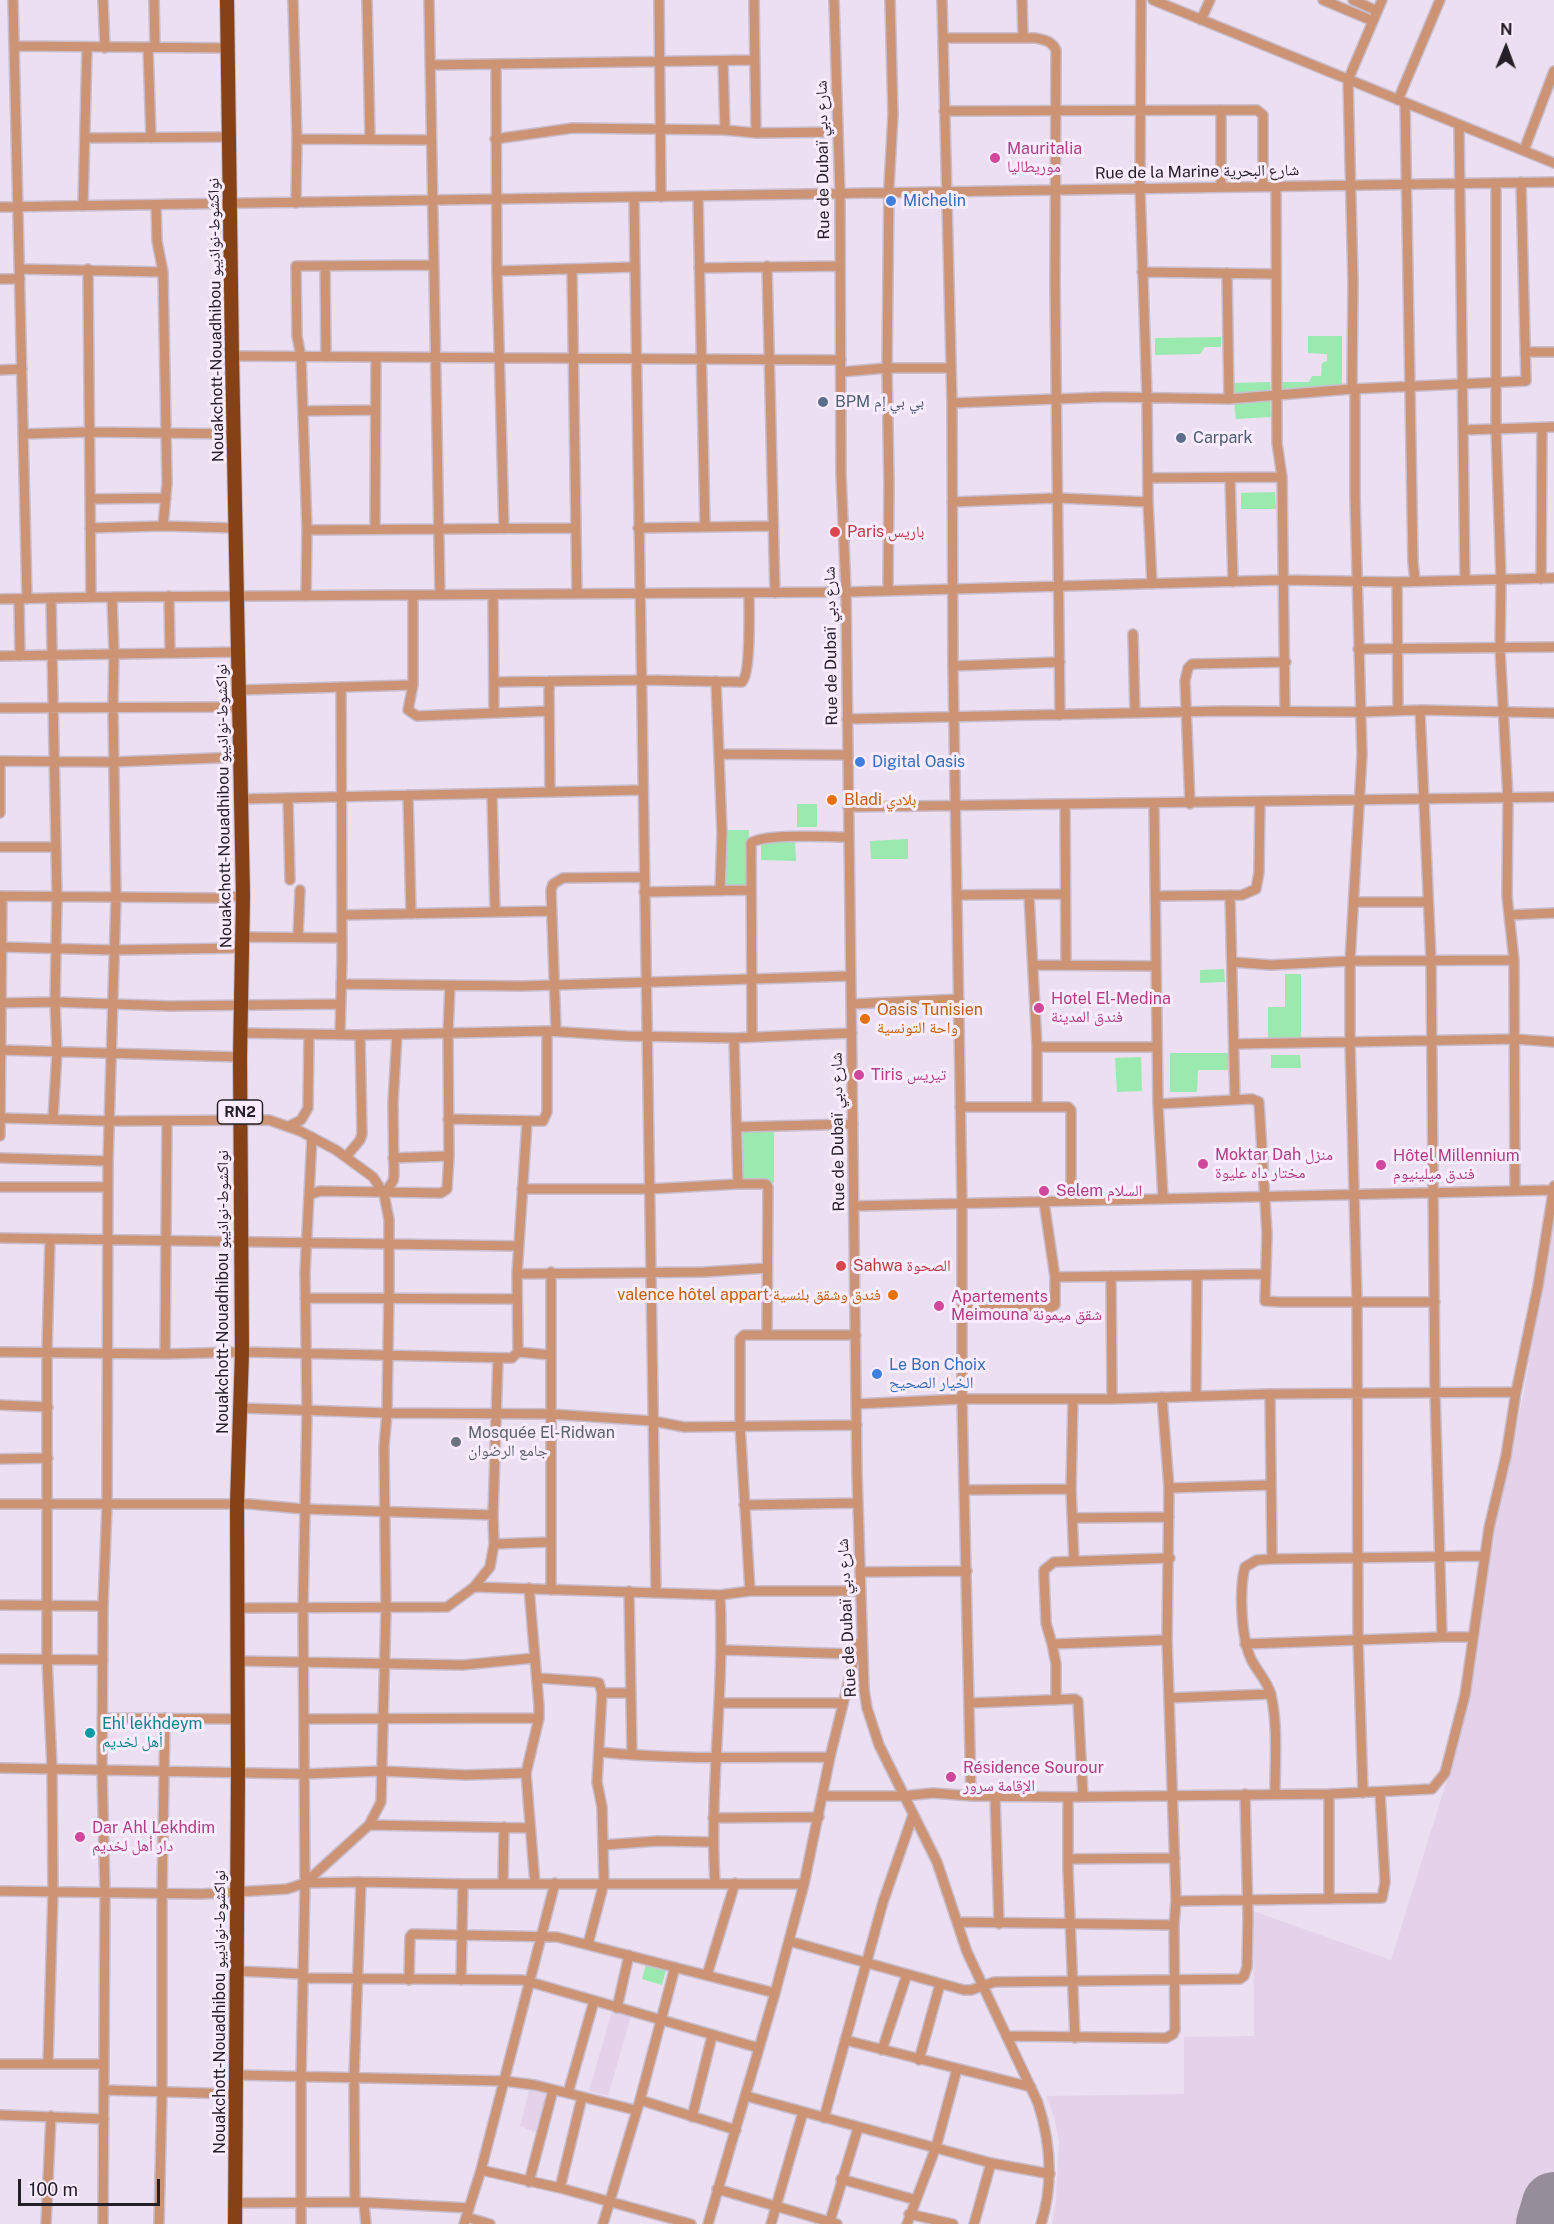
<!DOCTYPE html>
<meta charset="utf-8">
<style>
body{margin:0}
#map{position:relative;width:1554px;height:2224px;overflow:hidden;background:#ecdff1;font-family:"Public Sans",sans-serif}
canvas{display:block}
.north{position:absolute;left:1476px;top:18px;width:60px;height:60px;-webkit-text-stroke:4px #f9ecff;paint-order:stroke;rotate:1deg;font-size:16px;font-weight:700;line-height:24px;text-align:center;color:#252027}
.north::after{content:'';display:block;margin:auto;width:21px;height:27px;background:#252027;clip-path:polygon(50% 0,100% 100%,50% 72%,0 100%)}
.scale{position:absolute;left:18px;top:2179px;width:142px;height:27px;box-sizing:border-box;border:3px solid #252027;border-top:0;padding-left:8px;font-size:18px;line-height:21px;white-space:nowrap;color:#252027;-webkit-text-stroke:4px #f9ecff;paint-order:stroke}
</style>
<div id="map">
<canvas width="1554" height="2224"></canvas>
<div class="north">N</div>
<div class="scale">100 m</div>
</div>
<script>
const c = document.querySelector('canvas').getContext('2d');
c.lineJoin = 'round';
function fillPath(path, color) { c.fillStyle = color; c.fill(path, 'evenodd'); }
function stroke(path, color, width, dash) { c.strokeStyle = color; c.lineWidth = width; c.lineCap = dash ? 'butt' : 'round'; c.setLineDash(dash || []); c.stroke(path); }
function write(font, color, halo, rows, align = 'center') {
  c.font = font + ' "Public Sans","Noto Naskh Arabic",sans-serif'; c.lineWidth = 6; c.setLineDash([]); c.textBaseline = 'middle'; c.strokeStyle = halo; c.fillStyle = color; for (const [text, x, y, turn = 0] of rows) {
    c.save(); c.translate(x, y); c.rotate((+turn || 0) * Math.PI / 180); c.textAlign = isNaN(turn) ? turn : align; if (halo) c.strokeText(text, 0, 0); c.fillText(text, 0, 0); c.restore();
  }
}
fillPath(new Path2D(`
 M1554 1216V2224H1052L1056 2200 1059 2141 1054 2117 1046 2096 1184 2094V2037L1254 2036 1253 1911 1391 1960 1454 1757 1460 1729 1496 1521 1523 1397Z
 M612 2011 631 2016 608 2096 589 2091Z
 M530 2087 548 2092 537 2133 520 2126Z`), '#e4d2eb');
fillPath(new Path2D(`
 M1308 336H1342V389L1282 390V382H1309L1312 376H1321L1322 363 1327 361V354L1308 353Z
 M1221 337V347H1205L1200 354 1155 355V338Z
 M1270 382 1271 391 1234 395V383Z
 M1270 399 1271 417 1236 419 1234 402Z
 M1275 492 1276 509H1241V493Z
 M797 804H817V827H797Z
 M726 830H749L748 888 724 889Z
 M908 839V859H871L870 841Z
 M795 840 796 861 761 860V841Z
 M1224 969 1225 982 1200 983V970Z
 M1285 974H1301V1040H1268V1007H1285Z
 M1170 1053H1228V1070H1198L1197 1092H1170Z
 M1271 1055H1300L1301 1068H1271Z
 M1141 1057 1142 1091 1117 1092 1115 1058Z
 M774 1126V1183L741 1184 737 1129Z
 M647 1961 667 1966 662 1985 642 1979Z`), '#9ae9af');
stroke(new Path2D(`
 M1548 2224 1554 2204`), '#968d9a', 64);
const minor = new Path2D(`
 M13 0 27 599
 M103 0 105 48
 M154 0 155 47
 M293 0 297 139 296 203
 M367 0 370 138
 M429 0 440 595
 M659 0 661 197
 M754 0 756 133
 M834 0 840 195 841 474 846 592 857 1474 864 1689 867 1708 879 1745 937 1862 967 1952 1038 2103C1051 2144 1054 2183 1041 2224
 M942 0 952 403 953 666 962 1202V1399L971 1796
 M1022 0 1023 37
 M1141 0 1140 187 1147 398 1148 502 1152 584
 M1153 0 1554 163
 M1323 0 1373 21
 M1353 0 1377 11
 M1201 20 1210 0
 M943 38H1036C1045 40 1052 41 1056 50L1055 283 1060 715
 M14 46 228 48
 M148 47 151 138
 M723 61 725 130
 M496 64 497 271 504 529
 M430 65 754 60
 M1398 100 1440 0
 M1405 103 1413 562 1415 581
 M944 111 1257 110 1263 115V186
 M1459 125 1465 580
 M86 138 230 137
 M297 139 431 140
 M495 139 573 128 725 130 756 133 838 132
 M1524 150 1554 71
 M1496 184V429L1501 580 1500 649 1508 799 1507 896 1514 960 1515 1191
 M1221 186V110
 M1276 186 1277 443 1282 477 1285 711
 M698 197 705 527
 M634 198 656 1591
 M156 205 157 241 163 272 167 483 163 526
 M83 206 87 48
 M0 207C518 200 1036 189 1554 182
 M325 266 326 357
 M767 266 775 593
 M699 268 840 266
 M20 269 163 272
 M88 269 91 597
 M572 270 577 594
 M497 271 635 267
 M1142 272 1275 274
 M1227 273 1229 399
 M0 279H20
 M1525 352H1554
 M232 356 841 360
 M0 370 22 369
 M841 372 887 368H951
 M952 403 1107 397 1229 399 1352 389 1526 381 1521 182
 M303 411 374 410
 M1463 430 1554 427
 M23 434 90 432 234 434
 M1148 478 1282 477
 M1230 478 1233 582
 M91 499 166 498
 M952 502 1058 498 1148 502
 M90 528 163 526 236 528
 M638 528 773 526
 M375 529 376 357
 M307 530 576 528
 M1541 579 1542 428
 M1397 582 1398 710
 M888 589 889 484 887 368 889 186 893 115 890 0
 M413 595V685L408 710 417 716 549 711
 M493 595 494 712
 M169 596 170 653
 M306 596 307 530 301 357 297 336 296 266 434 265
 M51 598 57 898 55 1002 57 1052 53 1119
 M0 599 112 597 846 592 1283 580 1397 582 1554 578
 M19 599 20 656
 M1133 634 1135 713
 M1358 649 1554 647
 M0 656 239 652
 M953 666 1060 662
 M716 681 722 833 720 891
 M494 682 642 680 742 682C751 673 749 609 749 593
 M239 690 413 685
 M0 708 239 707
 M1420 710 1431 960 1435 1392 1442 1637H1472
 M847 719 1223 711 1360 712 1420 710 1554 713
 M720 754 848 755
 M0 761 113 762 241 757
 M550 791 549 691 550 681
 M492 794 495 911
 M408 795 411 914
 M288 798 290 880
 M241 799 643 790
 M1154 804 1158 1104 1163 1198
 M1190 804 1185 681 1188 668 1192 664 1286 662
 M1065 805 1066 965
 M848 807 1554 797
 M0 813V761
 M0 847H55
 M644 892 751 890
 M958 895 1065 894
 M1029 895 1037 1047V1106
 M1230 895 1235 1100
 M0 896 219 898 243 896
 M1157 896 1242 895 1256 889 1259 872 1260 802
 M1354 902H1428
 M342 915 552 911
 M1509 915 1554 913
 M242 937 342 938
 M298 937 300 890
 M0 947 113 950 242 948
 M1233 962 1271 965 1350 961 1514 960
 M1033 965 1156 966
 M341 984 522 986 850 976
 M0 1003 55 1002 170 1006 341 1004
 M852 1004 959 999
 M556 1031 551 890 553 884 563 878 644 877
 M241 1033 360 1035 547 1031 627 1036 734 1038 852 1033
 M340 1035 342 958 341 687
 M752 1037 751 843C765 833 828 837 848 837
 M734 1038 738 1184
 M1234 1044 1516 1039 1554 1042
 M1037 1047H1157
 M0 1050 240 1057
 M1158 1104 1252 1099 1259 1102 1267 1234 1265 1301 1280 1302H1435
 M960 1107H1068L1071 1110V1200
 M0 1118 109 1121 269 1120 300 1131 336 1150 373 1177 384 1194 389 1220V1289L387 1413 384 1447 386 1608 381 1802 369 1825 305 1883
 M448 1119 543 1121 547 1112V1031
 M289 1126 301 1120 308 1108 309 1035
 M737 1127 853 1124
 M0 1136 2 896
 M346 1157 360 1140 362 1134 360 1035
 M0 1158 108 1161
 M393 1158 449 1156
 M0 1187H108
 M522 1189H649L738 1184H766L768 1187 767 1335
 M384 1194 393 1181 394 1176 393 1103 397 1035
 M309 1195 312 1137
 M854 1206 1553 1190
 M0 1238 518 1246
 M517 1274 704 1272 767 1268
 M1111 1276 1112 1399
 M1055 1277 1266 1274
 M305 1298 516 1299
 M962 1310 1052 1307 1055 1305V1277L1044 1202
 M0 1352 165 1354 242 1352 512 1358 518 1352V1347L517 1274 527 1122
 M518 1352 551 1355
 M165 1354 167 1121
 M1270 1394 1272 1559
 M1196 1395 1197 1275
 M1073 1399 1071 1489 1074 1560
 M856 1404 962 1399H1112L1270 1394 1516 1392
 M0 1405 48 1407
 M239 1408 387 1413 551 1414 653 1421 684 1427 857 1425
 M0 1459 48 1458
 M1169 1488 1271 1485
 M965 1490 1071 1489
 M0 1504H249L304 1509 493 1515
 M744 1505 857 1503
 M1073 1518 1169 1517
 M494 1544 550 1542
 M860 1572 967 1571
 M474 1587 720 1595 750 1591H860
 M529 1588 539 1706V1718L526 1773 535 1884
 M551 1590V1272
 M629 1591 632 1755
 M750 1591 740 1425V1339L744 1335H856
 M0 1605 103 1606
 M237 1608 447 1607 474 1587 490 1567 494 1544 493 1515 498 1358
 M1167 1640 1052 1644 1046 1623 1044 1577V1570L1054 1562 1170 1558
 M1052 1644 1056 1664V1700
 M1245 1644 1442 1637
 M722 1650 855 1654
 M0 1659 103 1660
 M238 1661 463 1665 534 1658
 M538 1678 594 1682 599 1683 602 1693 597 1782 602 1807 604 1883 588 1944
 M602 1693H631
 M1169 1698 1271 1694
 M720 1703H842
 M970 1703 1075 1699 1078 1701 1083 1796
 M102 1718 237 1719
 M304 1719 539 1718
 M600 1752C676 1760 753 1757 830 1757
 M0 1768 304 1774 382 1771 466 1775 526 1773
 M1275 1793C1275 1763 1278 1725 1271 1695 1268 1682 1257 1671 1251 1659 1241 1637 1239 1589 1245 1567L1257 1560 1272 1559 1485 1556
 M1363 1793 1358 1639 1357 1302 1350 1042V961L1362 755 1355 497V390L1352 389 1353 282 1348 80 1382 0
 M823 1796H903L933 1793 971 1796 1068 1797 1329 1794 1432 1789 1445 1773 1465 1695 1489 1528 1506 1456 1516 1392 1538 1286 1554 1186
 M995 1796 999 1924
 M1068 1797V1870L1075 2038
 M713 1818 819 1817
 M369 1825 530 1828
 M603 1845 657 1841 712 1842
 M1068 1859 1175 1858
 M715 1882C709 1786 725 1691 720 1595
 M503 1884 504 1827
 M0 1891 201 1894 287 1889 305 1883 361 1882 463 1884H804
 M1329 1899V1794
 M1176 1901 1382 1898 1385 1882 1380 1792
 M957 1922 1174 1925
 M789 1941 964 1990H971L994 1982 1240 1979 1244 1976 1247 1967 1248 1918 1245 1794
 M237 1971 303 1974
 M707 1975 735 1883
 M303 1978 523 1980 759 2048
 M409 1980 410 1937 412 1934 557 1937 775 1993
 M461 1980 463 1884
 M617 2008 629 1955
 M1007 2036 1166 2038 1173 2034 1175 2030 1174 1925 1176 1901 1167 1640 1169 1488 1162 1397
 M845 2040 1031 2087
 M882 2050 907 1974
 M919 2060 940 1984
 M48 2063 53 1892 52 1768 47 1659V1352L50 1239
 M0 2064H104
 M236 2075 504 2081 535 2085 635 2110
 M104 2090 235 2094
 M568 2093 594 2001
 M746 2096 991 2163 1050 2174
 M640 2100 736 2130
 M0 2115 104 2119
 M692 2117 712 2036
 M824 2118 883 1902 913 1815
 M481 2170 560 2188 691 2224
 M841 2179 916 2200
 M529 2182 553 2090
 M560 2188 582 2097
 M717 2189 837 2224
 M355 2202 354 2077 361 1882
 M236 2203 355 2202 469 2208
 M364 2204 366 2224
 M909 2214 953 2224
 M466 2217 490 2224
 M46 2224 51 2116
 M103 2224 105 1893 102 1769 103 1606 107 1506 108 1161 116 898 113 707 114 653 112 597
 M159 2224 162 2092V1894L165 1718
 M301 2224V2077L305 1883 303 1609 307 1410 305 1272 309 1195 320 1191 441 1193 447 1189 449 1156 448 1033 450 986
 M464 2224 481 2170 555 1883
 M603 2224 640 2100 675 1967
 M708 2224 775 1993 804 1884 830 1757 858 1643
 M771 2224 803 2112
 M829 2224 858 2128
 M907 2224 936 2147 957 2069
 M974 2224 991 2163`);
const highway = new Path2D(`
 M227 0 232 356 243 896 240 1057 242 1352 237 1504 238 1773 235 2224`);
stroke(minor, '#c8bdcd', 12);
stroke(highway, '#c8bdcd', 16);
stroke(minor, '#cc9374', 9);
stroke(highway, '#864216', 14);
for (const [x, y, r, color] of [
 [995,158,6,"#d1479c"],
 [891,201,6,"#3f7fe0"],
 [823,402,6,"#5c6f8a"],
 [1181,438,6,"#5c6f8a"],
 [835,532,6,"#e0444e"],
 [860,762,6,"#3f7fe0"],
 [832,800,6,"#e8710a"],
 [1039,1008,6,"#d1479c"],
 [865,1019,6,"#e8710a"],
 [859,1075,6,"#d1479c"],
 [1203,1164,6,"#d1479c"],
 [1381,1165,6,"#d1479c"],
 [1044,1191,6,"#d1479c"],
 [841,1266,6,"#e0444e"],
 [893,1295,6,"#e8710a"],
 [939,1306,6,"#d1479c"],
 [877,1374,6,"#3f7fe0"],
 [456,1442,6,"#6b7280"],
 [90,1733,6,"#0f9aa8"],
 [951,1777,6,"#d1479c"],
 [80,1837,6,"#d1479c"]
]) { const dot = new Path2D(); dot.arc(x, y, r, 0, 2 * Math.PI); c.fillStyle = color; c.fill(dot); stroke(dot, '#f9ecff', 2); }
for (const [x, y, w] of [
 [240,1112,45]
]) { const box = new Path2D(); box.roundRect(x - w / 2, y - 12, w, 24, 4.5); c.fillStyle = '#f9ecff'; c.fill(box); stroke(box, '#252027', 1.5); }
write('bold 15px', '#252027', null, [
 ["RN2",240,1112]
]);
write('16px', '#b23c85', '#f9ecff', [
 ["Mauritalia",1007,149],
 ["موريطاليا",1007,167],
 ["Hotel El-Medina",1051,999],
 ["فندق المدينة",1051,1017],
 ["Tiris تيريس",871,1075],
 ["Moktar Dah منزل",1215,1155],
 ["مختار داه عليوة",1215,1173],
 ["Hôtel Millennium",1393,1156],
 ["فندق ميلينيوم",1393,1174],
 ["Selem السلام",1056,1191],
 ["Apartements",951,1297],
 ["Meimouna شقق ميمونة",951,1315],
 ["Résidence Sourour",963,1768],
 ["الإقامة سرور",963,1786],
 ["Dar Ahl Lekhdim",92,1828],
 ["دار أهل لخديم",92,1846]
], 'left');
write('16px', '#252027', '#f9ecff', [
 ["Rue de Dubaï شارع دبي",823,160,-91],
 ["Rue de la Marine شارع البحرية",1197,172,-1],
 ["Nouakchott-Nouadhibou نواكشوط-نواذيبو",216,320,-91],
 ["Rue de Dubaï شارع دبي",831,646,-91],
 ["Nouakchott-Nouadhibou نواكشوط-نواذيبو",224,806,-91],
 ["Rue de Dubaï شارع دبي",838,1132,-91],
 ["Nouakchott-Nouadhibou نواكشوط-نواذيبو",223,1292,-90],
 ["Rue de Dubaï شارع دبي",847,1618,-93],
 ["Nouakchott-Nouadhibou نواكشوط-نواذيبو",220,2012,-90]
]);
write('16px', '#366cbe', '#f9ecff', [
 ["Michelin",903,201],
 ["Digital Oasis",872,762],
 ["Le Bon Choix",889,1365],
 ["الخيار الصحيح",889,1383]
], 'left');
write('16px', '#4e5e75', '#f9ecff', [
 ["BPM بي بي إم",835,402],
 ["Carpark",1193,438]
], 'left');
write('16px', '#be3a42', '#f9ecff', [
 ["Paris باريس",847,532],
 ["Sahwa الصحوة",853,1266]
], 'left');
write('16px', '#c56008', '#f9ecff', [
 ["Bladi بلادي",844,800],
 ["Oasis Tunisien",877,1010],
 ["واحة التونسية",877,1028],
 ["valence hôtel appart فندق وشقق بلنسية",881,1295,"right"]
], 'left');
write('16px', '#5b616d', '#f9ecff', [
 ["Mosquée El-Ridwan",468,1433],
 ["جامع الرضوان",468,1451]
], 'left');
write('16px', '#0d838f', '#f9ecff', [
 ["Ehl lekhdeym",102,1724],
 ["أهل لخديم",102,1742]
], 'left');
</script>
